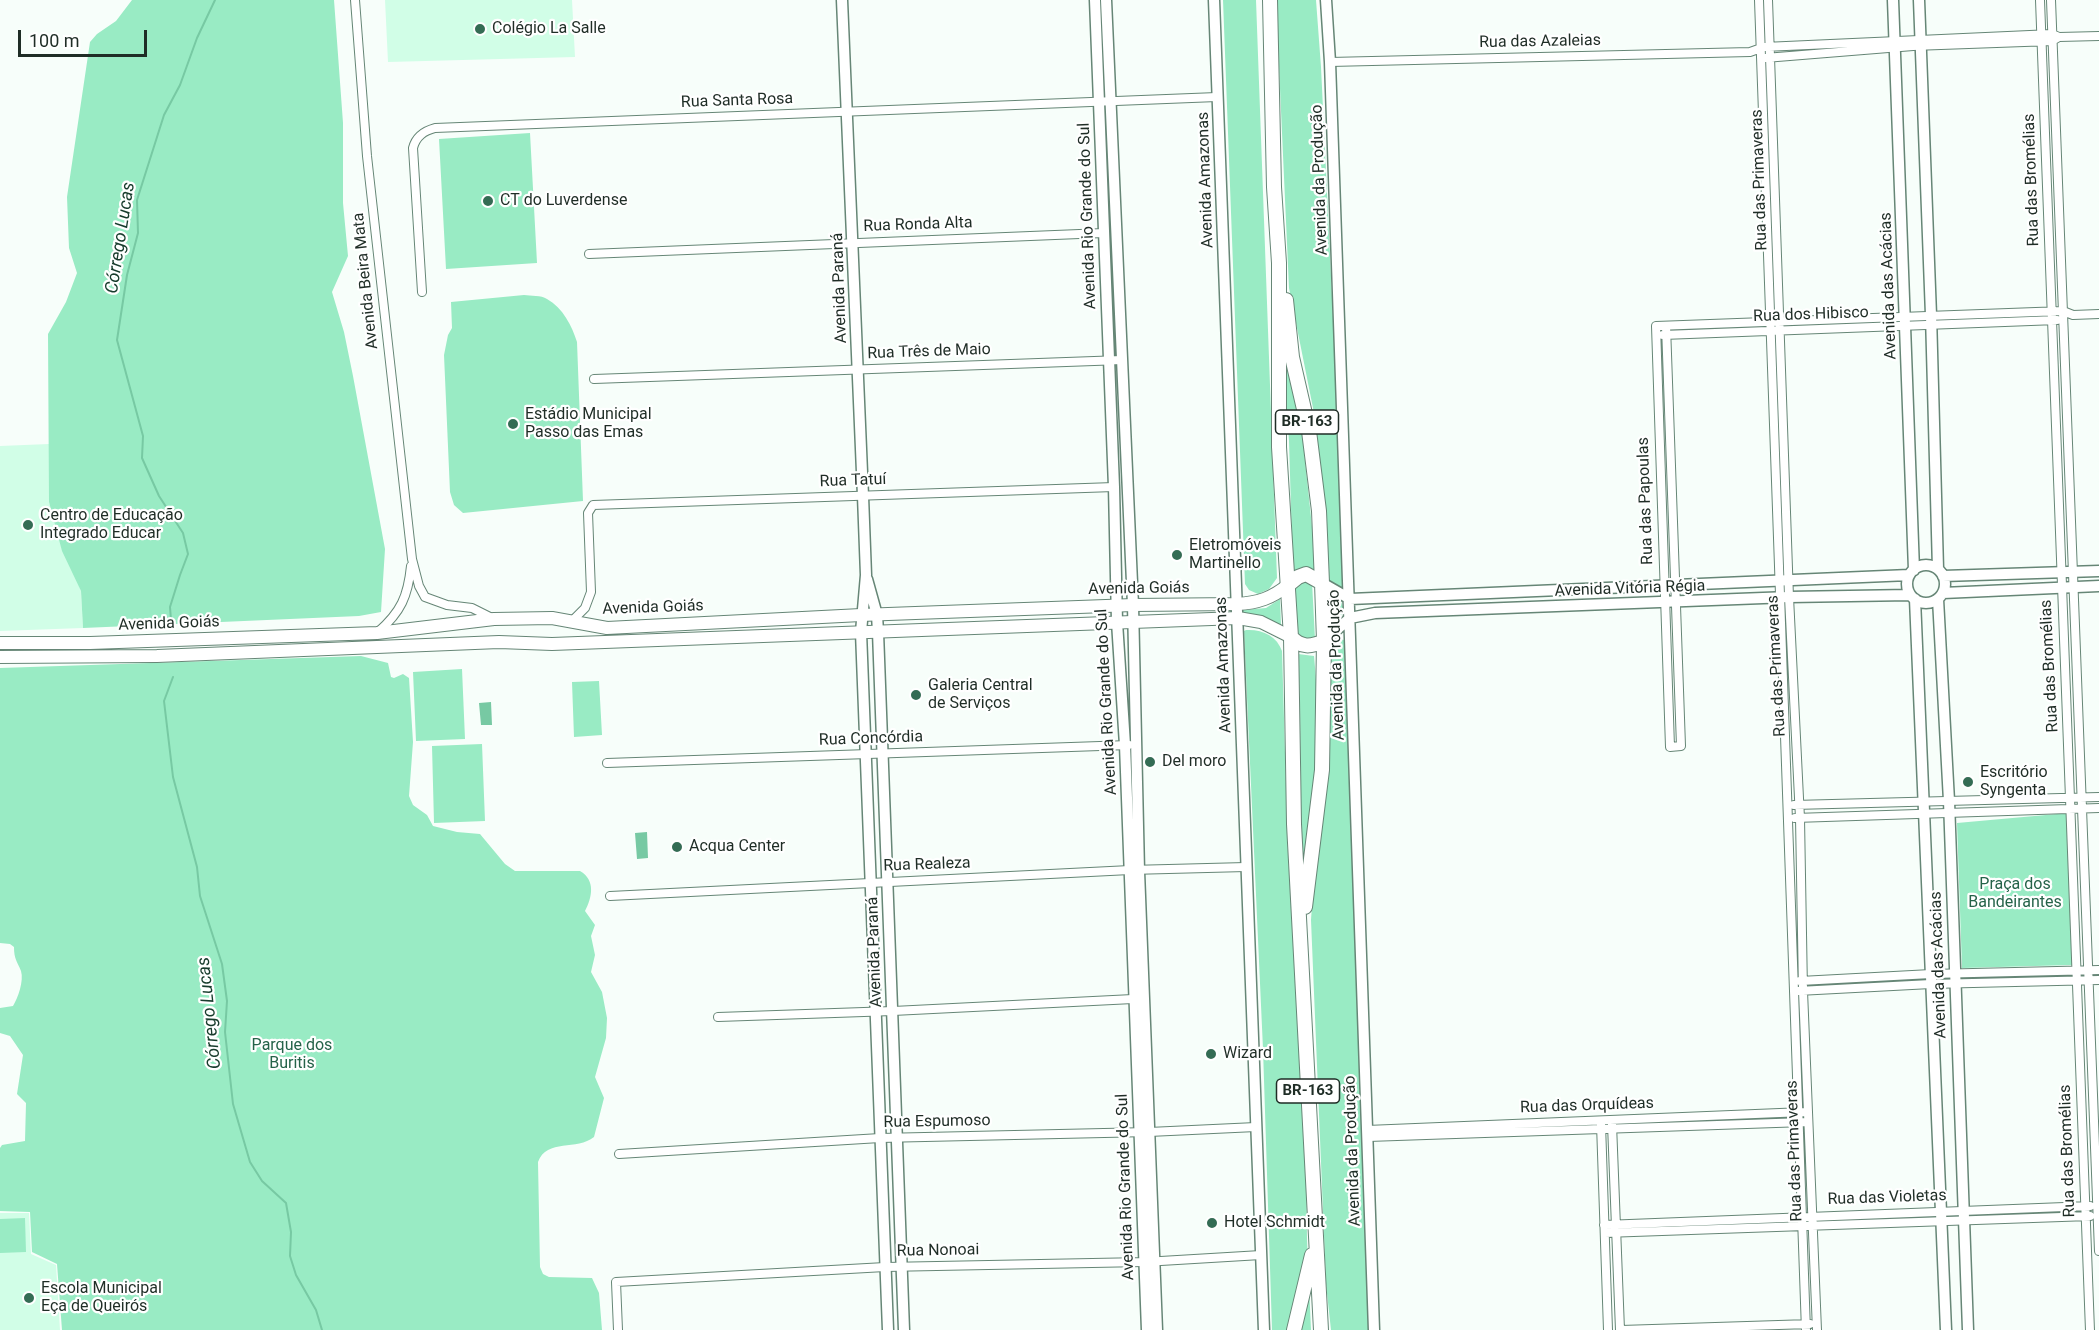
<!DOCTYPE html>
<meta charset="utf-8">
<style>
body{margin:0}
#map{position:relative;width:2099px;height:1330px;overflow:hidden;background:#f7fefa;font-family:Roboto,sans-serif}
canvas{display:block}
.scale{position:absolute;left:18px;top:30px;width:129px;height:27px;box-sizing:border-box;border:3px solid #1f2d26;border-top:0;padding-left:8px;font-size:18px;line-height:21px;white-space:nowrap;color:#1f2d26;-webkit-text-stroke:4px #fff;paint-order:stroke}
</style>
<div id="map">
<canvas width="2099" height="1330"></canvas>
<div class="scale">100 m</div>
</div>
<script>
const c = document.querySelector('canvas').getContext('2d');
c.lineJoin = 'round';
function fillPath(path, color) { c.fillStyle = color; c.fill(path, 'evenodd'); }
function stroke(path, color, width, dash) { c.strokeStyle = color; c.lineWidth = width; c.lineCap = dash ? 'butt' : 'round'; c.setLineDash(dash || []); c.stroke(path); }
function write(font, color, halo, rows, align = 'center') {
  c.font = font + ' Roboto,sans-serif'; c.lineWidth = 4.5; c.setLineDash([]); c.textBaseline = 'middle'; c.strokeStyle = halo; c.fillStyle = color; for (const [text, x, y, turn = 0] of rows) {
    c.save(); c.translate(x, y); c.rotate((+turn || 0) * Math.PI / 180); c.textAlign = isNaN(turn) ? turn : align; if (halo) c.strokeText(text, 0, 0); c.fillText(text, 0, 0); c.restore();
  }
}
fillPath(new Path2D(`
 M385 0H572L575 57 388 62Z
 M49 444V502L81 591 83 628 0 631V446Z
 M0 1213H29L31 1254 56 1265 60 1330H0Z`), '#d1fee7');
fillPath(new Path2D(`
 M132 0H334L343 123V203L348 256 332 292 344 332 353 376 385 549 381 612 359 616 83 628 81 591 62 551 49 502 48 334 66 302 77 273 69 248 67 197 90 42 97 34 116 21Z
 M1223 0H1256L1277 578 1269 589 1258 594 1249 590 1245 584Z
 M1276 0H1316L1321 67 1346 588 1341 589 1327 579 1316 423 1289 288Z
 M530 133 537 263 446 269 439 139Z
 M524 295C531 296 541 295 547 299 563 308 572 326 577 342L583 501 463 513 454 505 450 492 444 355 448 335 452 328 451 302Z
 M1281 337 1298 394 1317 574 1293 576 1289 441Z
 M1299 580 1312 582 1315 639 1312 641 1296 637 1292 587Z
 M1326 589C1336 595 1343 600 1344 612L1327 631Z
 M1280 599 1281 625 1264 617 1243 616V610L1266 608Z
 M1246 630C1262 629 1277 636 1282 651L1288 854 1306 1127 1307 1240 1311 1330H1272L1263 1049 1244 631Z
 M1340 639 1344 640 1370 1330H1331L1326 1284 1311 920 1329 650Z
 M1298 654 1314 656C1322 733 1313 808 1304 884L1301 868 1300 704Z
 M361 656 388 663 391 677 394 678 403 674 409 678 413 742 409 796 413 805 427 815 433 826 457 832 480 834 505 864 515 871H580C596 880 592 898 585 911L595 925 591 936 595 955 591 972 602 992 607 1018 606 1038 595 1077 604 1098 594 1137C577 1151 547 1138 538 1162L540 1267 543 1274 549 1277 592 1278 599 1293 602 1330H62L57 1264 32 1252 30 1212 0 1211V1148L2 1145 25 1141 26 1103 17 1094 23 1055 10 1036 0 1033V1008L13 1006C18 998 24 981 21 971 17 961 14 959 14 947L10 944 0 943V668Z
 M462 669 465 739 416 741 413 672Z
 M599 681 602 735 574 737 572 682Z
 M482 744 485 821 434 823 432 746Z
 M2068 813 2072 965 1962 968 1957 823Z
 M25 1218 26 1252 0 1253V1219Z`), '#99ebc4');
fillPath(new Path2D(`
 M491 702 492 725H481L479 703Z
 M647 832 648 858 637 859 635 833Z`), '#77c9a3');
stroke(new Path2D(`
 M171 620 170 607 180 575 188 554 183 533 159 496 142 458 143 436 117 340 127 275 138 233 137 200 164 115 180 85 197 38 215 0
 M173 677 164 701 173 777 197 867 200 896 222 964 227 1001 225 1032 233 1104 250 1162 262 1181 286 1203 291 1232 290 1256 296 1275 316 1310 322 1330`), '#77c9a3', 2);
const minor = new Path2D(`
 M355 0 367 156 412 559 419 586 425 597 447 605 472 608 494 619
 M1759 0 1806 1330
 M1768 0 1789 597 1800 818 1803 991 1817 1330
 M2040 0 2090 1330
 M2051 0 2099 1251
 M1765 58 1913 46 2052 41 2059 37 2099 36
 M1330 62 1750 52 1764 47 2052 34 2059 37
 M589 254 1104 233
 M422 292 413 148C416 136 424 131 435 128L1217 97
 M1666 326 1681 746 1670 747 1656 326 2063 311 2073 315 2099 314
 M1663 335 2057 320
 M594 379 1122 360
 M572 621 585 608 591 592 588 513 593 505 1114 487
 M378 632C401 612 408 596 411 566
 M607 763 1129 745
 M1794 805 2099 797
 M1795 818 2099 808
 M610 896 1130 870 1246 867
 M1800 981 1931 974 2099 970
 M1798 991 1931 984 2099 980
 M718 1017 893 1011 1133 999
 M1601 1124 1608 1330
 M1612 1124 1620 1330
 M1367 1130 1804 1112
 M1368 1137 1805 1122
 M619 1154 880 1138 1149 1132 1256 1127
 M1604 1225 2090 1206
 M1605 1233 2090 1216
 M618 1330 616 1282 885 1267 1144 1262 1261 1255
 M1621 1330 1810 1324`);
const tertiary = new Path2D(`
 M842 0 863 496 866 575 861 632 888 1330
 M1095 0 1114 487 1117 622 1125 745 1147 1330
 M1106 0 1133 605 1139 871 1157 1330
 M1214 0 1264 1330
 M1326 0 1330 62 1374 1330
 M1893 0 1914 570
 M1919 0 1931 315 1938 569
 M1907 584a19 19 0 1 1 38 0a19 19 0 1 1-38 0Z
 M1943 576 2099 571
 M867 579 877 615 878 632 904 1330
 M1322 583 1350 599 1909 575
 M1943 593 2099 586
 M1915 599 1946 1330
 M1938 599 1949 801 1968 1330
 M1324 641 1350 618 1375 613 1789 597 1910 595`);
const secondary = new Path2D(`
 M0 643H90L377 633 494 619 552 618 607 628 861 615 1133 605 1237 604C1258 603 1272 598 1288 585
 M0 657 157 656 499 642 552 644 1238 618 1261 622 1291 637`);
const trunk = new Path2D(`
 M1270 0 1274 187 1279 263V447L1291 637 1294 824 1321 1330
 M1286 300 1292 357 1309 431 1319 511 1322 583 1324 641 1322 770 1305 907
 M1288 585 1298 577 1306 574 1322 583
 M1291 637C1301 648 1311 647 1324 641
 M1294 1330 1312 1255`);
stroke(minor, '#668676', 10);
stroke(tertiary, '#668676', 13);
stroke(secondary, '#668676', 14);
stroke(trunk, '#668676', 16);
stroke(minor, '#fff', 8);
stroke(tertiary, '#fff', 10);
stroke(secondary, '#fff', 12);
stroke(trunk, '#fff', 14);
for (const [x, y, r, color] of [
 [480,29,6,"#346c54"],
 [488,201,6,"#346c54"],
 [513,424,6,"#346c54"],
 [28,525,6,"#346c54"],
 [1177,555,6,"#346c54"],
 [916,695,6,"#346c54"],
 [1150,762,6,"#346c54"],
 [1968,782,6,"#346c54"],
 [677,847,6,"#346c54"],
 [1211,1054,6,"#346c54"],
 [1212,1223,6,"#346c54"],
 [29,1298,6,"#346c54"]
]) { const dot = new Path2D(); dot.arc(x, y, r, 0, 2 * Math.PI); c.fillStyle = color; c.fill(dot); stroke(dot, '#fff', 2); }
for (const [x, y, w] of [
 [1307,422,63],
 [1308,1091,63]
]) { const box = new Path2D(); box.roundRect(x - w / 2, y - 12, w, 24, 4.5); c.fillStyle = '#fff'; c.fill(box); stroke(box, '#1f2d26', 1.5); }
write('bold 15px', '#1f2d26', null, [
 ["BR-163",1307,422],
 ["BR-163",1308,1091]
]);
write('16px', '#1f2d26', '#fff', [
 ["Colégio La Salle",492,29],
 ["CT do Luverdense",500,201],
 ["Estádio Municipal",525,415],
 ["Passo das Emas",525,433],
 ["Centro de Educação",40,516],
 ["Integrado Educar",40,534],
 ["Eletromóveis",1189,546],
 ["Martinello",1189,564],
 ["Galeria Central",928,686],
 ["de Serviços",928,704],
 ["Del moro",1162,762],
 ["Escritório",1980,773],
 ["Syngenta",1980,791],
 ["Acqua Center",689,847],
 ["Wizard",1223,1054],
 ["Hotel Schmidt",1224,1223],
 ["Escola Municipal",41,1289],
 ["Eça de Queirós",41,1307]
], 'left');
write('16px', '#1f2d26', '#fff', [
 ["Rua das Azaleias",1540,42,-1],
 ["Rua Santa Rosa",737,101,-2],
 ["Avenida Amazonas",1206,180,-92],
 ["Avenida da Produção",1320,180,-92],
 ["Rua das Primaveras",1760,180,-92],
 ["Rua das Bromélias",2032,180,-92],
 ["Avenida Rio Grande do Sul",1088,216,-92],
 ["Rua Ronda Alta",918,225,-2],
 ["Avenida Beira Mata",366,281,-96],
 ["Avenida das Acácias",1889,286,-92],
 ["Avenida Paraná",840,288,-92],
 ["Rua dos Hibisco",1811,315,-2],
 ["Rua Três de Maio",929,352,-2],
 ["Rua Tatuí",853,481,-2],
 ["Rua das Papoulas",1646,501,-92],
 ["Avenida Goiás",1139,589,-1],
 ["Avenida Vitória Régia",1630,589,-2],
 ["Avenida Goiás",653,608,-2],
 ["Avenida Goiás",169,624,-2],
 ["Avenida Amazonas",1224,665,-92],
 ["Avenida da Produção",1337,665,-92],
 ["Rua das Primaveras",1777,666,-93],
 ["Rua das Bromélias",2050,666,-93],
 ["Avenida Rio Grande do Sul",1107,702,-93],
 ["Rua Concórdia",871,739,-2],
 ["Rua Realeza",927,865,-2],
 ["Avenida Paraná",875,952,-92],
 ["Avenida das Acácias",1939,965,-92],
 ["Rua das Orquídeas",1587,1106,-2],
 ["Rua Espumoso",937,1122,-1],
 ["Avenida da Produção",1353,1151,-92],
 ["Rua das Primaveras",1795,1151,-92],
 ["Rua das Bromélias",2068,1151,-92],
 ["Avenida Rio Grande do Sul",1126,1187,-92],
 ["Rua das Violetas",1887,1198,-2],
 ["Rua Nonoai",938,1251,-1]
]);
write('16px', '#256349', '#fff', [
 ["Praça dos",2015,885],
 ["Bandeirantes",2015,903],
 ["Parque dos",292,1046],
 ["Buritis",292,1064]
]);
write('italic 18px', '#173c2c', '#fff', [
 ["Córrego Lucas",121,238,-81],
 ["Córrego Lucas",210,1013,-96]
]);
</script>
